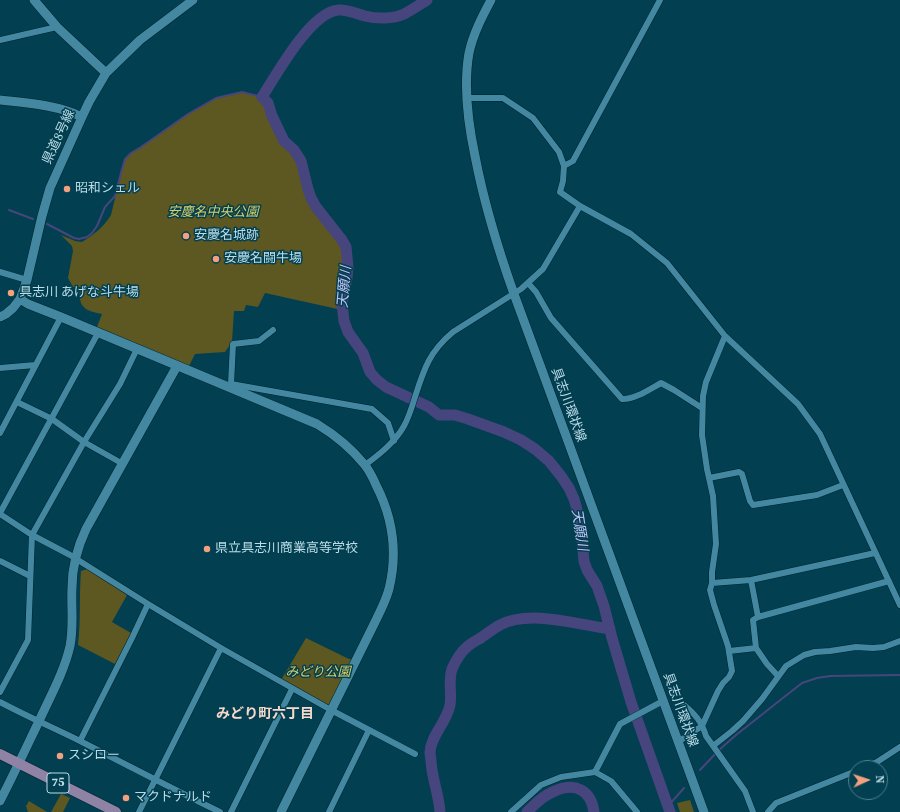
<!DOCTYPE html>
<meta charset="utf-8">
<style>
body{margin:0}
#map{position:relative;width:900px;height:812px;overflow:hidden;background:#023f50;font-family:"Source Serif 4",serif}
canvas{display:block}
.north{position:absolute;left:848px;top:760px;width:40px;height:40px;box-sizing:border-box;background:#023f50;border:1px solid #4c7e8d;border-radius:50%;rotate:87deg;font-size:11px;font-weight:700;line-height:16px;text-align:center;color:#bbdce8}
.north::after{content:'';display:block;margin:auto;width:14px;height:18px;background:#f2a07e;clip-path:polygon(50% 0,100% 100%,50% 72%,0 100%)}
</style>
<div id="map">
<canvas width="900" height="812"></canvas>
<div class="north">N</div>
</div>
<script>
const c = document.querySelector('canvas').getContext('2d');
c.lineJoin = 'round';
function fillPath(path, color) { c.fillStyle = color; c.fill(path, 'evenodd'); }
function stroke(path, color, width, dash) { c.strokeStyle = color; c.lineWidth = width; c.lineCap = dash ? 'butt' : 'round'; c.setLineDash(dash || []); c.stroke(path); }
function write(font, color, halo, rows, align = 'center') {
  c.font = font + ' "Source Serif 4","Noto Sans JP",serif'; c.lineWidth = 3; c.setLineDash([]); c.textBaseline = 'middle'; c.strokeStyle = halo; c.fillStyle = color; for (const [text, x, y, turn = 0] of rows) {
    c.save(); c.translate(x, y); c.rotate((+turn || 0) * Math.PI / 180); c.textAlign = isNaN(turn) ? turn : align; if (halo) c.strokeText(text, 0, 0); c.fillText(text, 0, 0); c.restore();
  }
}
fillPath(new Path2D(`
 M242 92 262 97 268 103 272 116 284 141 294 150 301 161 308 189 316 207 342 240 346 247 348 267 347 278 343 294 342 304V310L265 293 258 307 246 305 244 311H234L232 342 225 352 195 354 188 368 95 332 102 314C96 313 86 311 83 306 80 303 81 300 79 297L80 291V287H73L68 278 73 251 72 246 61 235 75 241 82 242C93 235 104 227 111 215L122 169 125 159 131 153 141 147 188 114 216 98Z
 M87 569 127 595 112 622 131 633 115 664 78 645C81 620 79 596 81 571Z
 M306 638 349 659H357L331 710 281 680Z
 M61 794 70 798 63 812H51Z
 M690 800 694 812H680L677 803Z
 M29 801 47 812H28L26 806Z`), '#5d5721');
stroke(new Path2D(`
 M9 210 33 219
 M47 224 74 238 79 239 87 237 92 233 97 226 105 207 115 196 122 169 125 159 131 153 141 147 188 114 216 98 242 92 262 97
 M700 770 718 751 736 735 802 683 817 678 830 676 900 675
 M668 806 684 788`), '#47457e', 2);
stroke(new Path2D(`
 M427 0C419 5 412 10 404 14 393 19 377 19 365 16 357 14 347 9 338 10 310 13 277 74 262 97L268 103 272 116 284 141 294 150 301 161 308 189 311 198 316 207 342 240 346 247 348 267 347 278 342 304 344 321 348 332 363 353 370 372 377 380 386 387 429 407 439 415H455L468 419 504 432 521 440 535 449 549 461 561 476 569 488 574 499 576 506 581 527 584 561 587 570 597 586 604 606 612 638 631 702 670 812
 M440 812C439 795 432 779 431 761 431 759 430 755 430 752 431 735 447 722 450 705 452 693 448 681 452 669 455 662 461 652 467 647 471 643 478 640 482 637 488 633 494 628 500 625 530 609 578 625 610 629
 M527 812C535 804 544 795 555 791 575 782 591 790 594 812`), '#47457e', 11);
const street = new Path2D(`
 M0 40 57 27
 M466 98H503L533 118 559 152 564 166 563 181 560 192 580 206 631 234 667 263 725 336 798 404 820 434 900 605
 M564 166 573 161 660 0
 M0 272 27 280
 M528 283 536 292 551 318 622 399C634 400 650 389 661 383L674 390 702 408
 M0 368 35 365
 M231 384 233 344 259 341 273 330
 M229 388 231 384 372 409 388 423 394 441
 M17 402 52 419 84 442 123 464
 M0 433 61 317
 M365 465C380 454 395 442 404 426 409 417 412 407 415 397 424 369 429 352 453 332L521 289 543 269 580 206
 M709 478 739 472 742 474 750 501 753 505 817 495 843 485
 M0 513 98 333
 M0 514 32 535 70 555 148 604 221 648 331 710 415 754
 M0 561 30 576
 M751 580 758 617
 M712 583 751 580 875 553
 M756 648 753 620 758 617 889 581
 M729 651 756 648 767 664 778 676
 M0 692 28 640 32 535 84 442 120 384 137 349
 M0 702C26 716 54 728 80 741 127 765 173 789 220 812
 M683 704C695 714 702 722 706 736L745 791 753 812
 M80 741 132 638 148 604
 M678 742 702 726 718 691 723 683 729 677 732 671 728 646 714 605 710 590 712 583V572L716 544 713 496 707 469 702 435 703 396 706 382 725 336
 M713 746 732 731 743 721 762 699 786 666 804 655 815 652 830 651 856 647 873 648 884 647 900 641
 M863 768 877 762 900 747
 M595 772 620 724 663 701
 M139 812 221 648
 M231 812 292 689
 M329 812 369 730
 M511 812 541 785 561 777 595 772 611 781 637 812
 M768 812 776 803 856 771`);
const secondary = new Path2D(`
 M34 0 57 27 106 73
 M491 0C482 17 473 34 469 53 463 87 468 123 475 156 484 203 498 249 514 294L704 812
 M0 100C27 103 58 105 82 117
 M20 299 28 304 61 317 317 424C335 435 351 448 364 464 369 470 373 478 376 485 393 518 398 552 389 589 386 600 381 610 376 620L281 812
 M0 317 6 314 13 308 20 299 27 280 42 216 50 188 82 117 89 102 106 73 140 40 193 0
 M0 801C14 774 27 746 40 719 51 695 64 672 70 646 74 626 71 607 72 588 72 567 77 548 86 529L177 366`);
const primary = new Path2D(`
 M0 754 116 812`);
stroke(street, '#002430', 7);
stroke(secondary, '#002430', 10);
stroke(primary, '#002430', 11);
stroke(street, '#4388a0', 6);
stroke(secondary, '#4388a0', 9);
stroke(primary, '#8e83a4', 10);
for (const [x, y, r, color] of [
 [67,189,4,"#f2a07e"],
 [186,236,4,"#f2a07e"],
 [216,259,4,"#f2a07e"],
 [11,293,4,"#f2a07e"],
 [207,549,4,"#f2a07e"],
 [60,756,4,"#f2a07e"],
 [126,798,4,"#f2a07e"]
]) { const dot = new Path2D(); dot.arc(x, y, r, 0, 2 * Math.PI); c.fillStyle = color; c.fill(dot); stroke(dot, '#023f50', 1.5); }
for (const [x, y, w] of [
 [58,783,22]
]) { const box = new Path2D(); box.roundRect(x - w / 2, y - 10, w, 20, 3); c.fillStyle = '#023f50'; c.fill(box); stroke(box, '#bbdce8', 1); }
write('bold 12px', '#bbdce8', null, [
 ["75",58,783]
]);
write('13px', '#bbdce8', '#023f50', [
 ["県道8号線",59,137,-65],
 ["具志川環状線",568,405,70],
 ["具志川環状線",680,710,70]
]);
write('13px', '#bbdce8', '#023f50', [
 ["昭和シェル",75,189],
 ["安慶名城跡",194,236],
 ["安慶名闘牛場",224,259],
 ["具志川 あげな斗牛場",19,293],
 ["県立具志川商業高等学校",215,549],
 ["スシロー",68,756],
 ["マクドナルド",134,798]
], 'left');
write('italic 13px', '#d8ce6a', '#023f50', [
 ["安慶名中央公園",213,213],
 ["みどり公園",318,673]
]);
write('italic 14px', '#c1c3f8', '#023f50', [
 ["天願川",345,287,-85],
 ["天願川",579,530,81]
]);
write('bold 14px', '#f8d8cb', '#023f50', [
 ["みどり町六丁目",265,714]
]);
</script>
